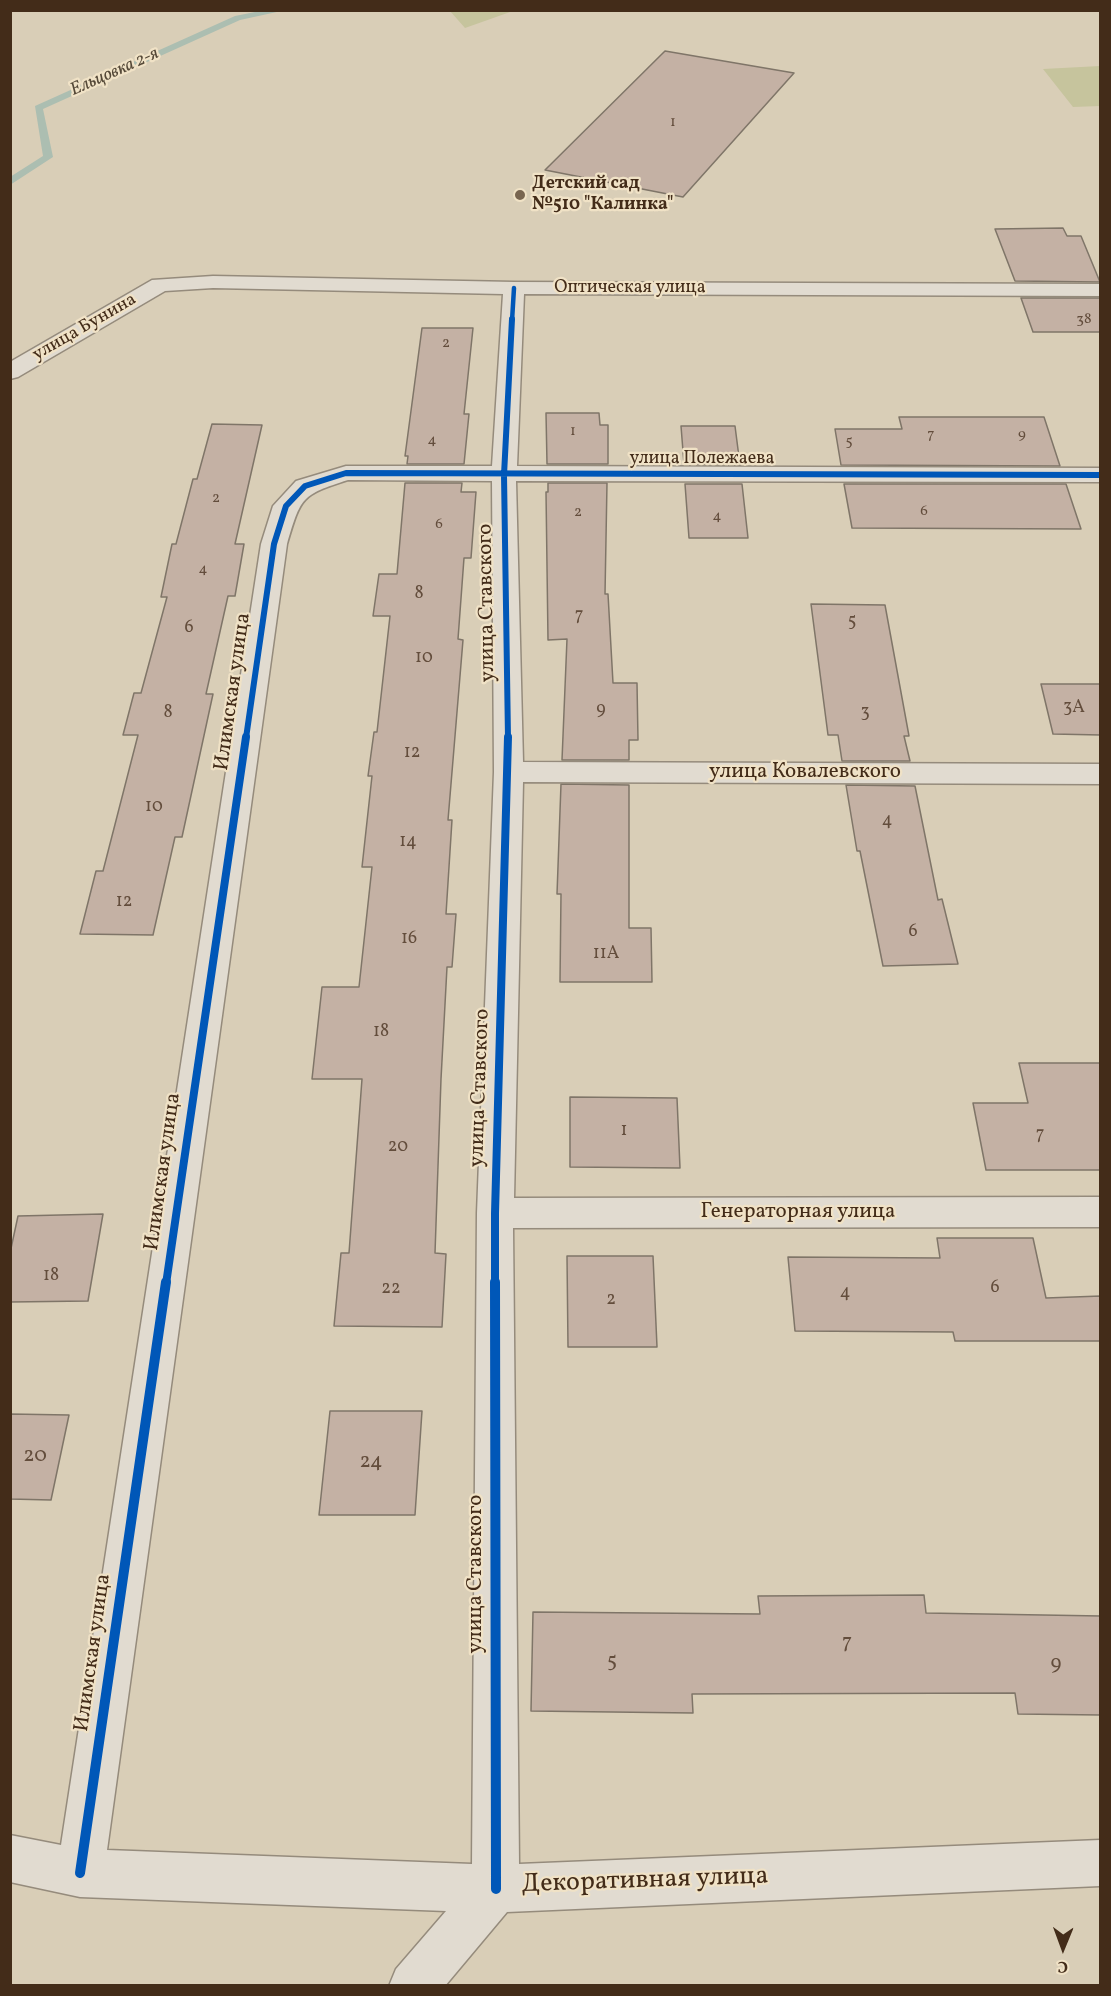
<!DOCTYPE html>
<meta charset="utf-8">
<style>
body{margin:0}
#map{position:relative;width:1111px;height:1996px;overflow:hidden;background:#d9ceb7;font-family:Vollkorn,serif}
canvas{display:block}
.frame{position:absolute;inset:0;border:12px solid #432c19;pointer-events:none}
.north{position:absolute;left:1033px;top:1918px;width:60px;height:60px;-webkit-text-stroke:4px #f0e2c6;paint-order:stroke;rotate:181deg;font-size:16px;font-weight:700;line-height:24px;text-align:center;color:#432c19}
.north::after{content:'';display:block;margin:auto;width:21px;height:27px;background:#432c19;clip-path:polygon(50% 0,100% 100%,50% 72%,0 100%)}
</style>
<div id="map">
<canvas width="1111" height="1996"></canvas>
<div class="frame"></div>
<div class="north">С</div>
</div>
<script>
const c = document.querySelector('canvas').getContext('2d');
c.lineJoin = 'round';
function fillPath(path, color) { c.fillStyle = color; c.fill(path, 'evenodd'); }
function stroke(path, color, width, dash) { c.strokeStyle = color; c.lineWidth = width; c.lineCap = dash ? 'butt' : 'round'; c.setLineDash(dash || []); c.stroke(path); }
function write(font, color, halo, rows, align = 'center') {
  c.font = font + ' Vollkorn,serif'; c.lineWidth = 4.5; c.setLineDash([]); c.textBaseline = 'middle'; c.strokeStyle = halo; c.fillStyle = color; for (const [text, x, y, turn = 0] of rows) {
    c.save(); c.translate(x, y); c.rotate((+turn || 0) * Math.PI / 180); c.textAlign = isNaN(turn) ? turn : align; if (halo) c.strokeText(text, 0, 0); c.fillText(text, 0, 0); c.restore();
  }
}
fillPath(new Path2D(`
 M450 11H513L465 28Z
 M1100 66V106L1073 107 1043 69Z`), '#c6c49d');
fillPath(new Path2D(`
 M265 10H286L240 20 43 109 53 157 10 185V177L43 156 35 106 235 16Z`), '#acbeb1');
const building = new Path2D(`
 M665 51 794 73 683 197 545 170Z
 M1063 228 1067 236H1081L1100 282 1015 281 995 229Z
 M1021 298H1101V332H1033Z
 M422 328H473L464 414H469L464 464H407L408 456H405Z
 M546 413H599L600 425H608V464H547Z
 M899 417H1044L1060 466 841 465 835 429H902Z
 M212 424 262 425 235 544H244L235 596H228L206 694H213L182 837H175L153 935 80 934 96 871H103L138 735H123L134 693H141L167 597H161L172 544H176L193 479H197Z
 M681 426H735L740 465 684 464Z
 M405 483H462L461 492H476L471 558H464L458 639 463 640 448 820H452L446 914H456L452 967H447L441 1079 435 1253 446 1254 442 1327 334 1326 341 1253H349L362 1079H312L322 987H359L372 867H362L372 776H368L374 732H377L390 616H373L379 574H397Z
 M548 483H607L605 594H608L613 683H637L638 740H629V760H562L567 639 548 640 546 492H548Z
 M685 484H742L748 538H689Z
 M844 484H1066L1081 529 852 528Z
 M811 604 885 605 909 736H904L910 761H842L838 735H828Z
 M1041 684H1101V735L1053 734Z
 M561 784 629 785V928H651L652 982H560L561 894H557Z
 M846 785 915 786 938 900 942 899 958 964 883 966 860 851H857Z
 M1019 1063H1101V1170H986L973 1103H1028Z
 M570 1097 677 1098 680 1168 570 1167Z
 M103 1214 88 1301 10 1302V1253L18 1216Z
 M937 1238H1033L1046 1298 1101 1296V1341H955L953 1332 795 1331 788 1257 940 1258Z
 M567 1256H653L657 1347H568Z
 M330 1411H422L415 1515H319Z
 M10 1414 69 1415 51 1500 10 1499Z
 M924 1595 926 1613 1101 1616V1715L1018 1714 1015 1693 692 1694 693 1713 531 1711 533 1612 760 1614 758 1596Z`);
fillPath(building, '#c4b1a4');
stroke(building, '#7f7568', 1.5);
const minor = new Path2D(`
 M213 276 514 282 1100 284V296L524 294 517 466 1100 468V482L516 481 523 762 1100 764V784L523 782 514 1198 1100 1197V1227L513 1228 519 1864 1100 1840V1886L507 1912 445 1986H389L396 1969 446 1911 80 1897 10 1882V1835L61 1845 261 544 273 506 296 481 346 466H492L503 294 213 288 165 291 18 377 10 379V362L152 280ZM348 480 492 481 494 772 477 1213 472 1864 107 1850 287 544C301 497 301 495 348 480Z`);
stroke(minor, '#958b7c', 3);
fillPath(minor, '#e1dbd0');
stroke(new Path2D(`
 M512 321 514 288`), '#0057b8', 4.5);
stroke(new Path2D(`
 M246 738 274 544 286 506 305 486 346 473 1100 475
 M508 738 504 475 512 319`), '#0057b8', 6);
stroke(new Path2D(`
 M166 1284 246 737
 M495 1284V1213L508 737`), '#0057b8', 8);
stroke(new Path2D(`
 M495 1282 496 1889
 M80 1873 166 1282`), '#0057b8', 10);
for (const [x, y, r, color] of [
 [520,195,6,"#786550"]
]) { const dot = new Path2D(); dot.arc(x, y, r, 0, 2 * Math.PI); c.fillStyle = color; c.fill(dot); stroke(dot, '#f0e2c6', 2); }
write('15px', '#634d3c', null, [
 ["1",673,123],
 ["38",1084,320],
 ["2",446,344],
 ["1",573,432],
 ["7",931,435],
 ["9",1022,435],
 ["4",432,441],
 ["5",849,442],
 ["2",216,499],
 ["6",924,512],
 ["2",578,513],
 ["4",717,517],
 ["6",439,525],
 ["4",203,570]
]);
write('italic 18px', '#544837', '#f0e2c6', [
 ["Ельцовка 2-я",115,73,-24]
]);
write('bold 18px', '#432c19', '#f0e2c6', [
 ["Детский сад",532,185],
 ["№510 \"Калинка\"",532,206]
], 'left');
write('18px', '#432c19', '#f0e2c6', [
 ["Оптическая улица",630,289],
 ["улица Бунина",85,328,-30],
 ["улица Полежаева",702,460]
]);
write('18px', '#634d3c', null, [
 ["8",419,595],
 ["7",579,617],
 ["5",852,623],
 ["6",189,629],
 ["10",424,659],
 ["3А",1074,709],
 ["9",601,711],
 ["8",168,714],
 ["3",865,714],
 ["12",412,754],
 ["10",154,808],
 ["4",887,822],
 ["14",408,843],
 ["12",124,903],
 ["6",913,933],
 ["16",409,940],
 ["11А",606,955],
 ["18",381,1033],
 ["1",624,1132],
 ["7",1040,1136],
 ["20",398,1148],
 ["18",51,1277],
 ["6",995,1289],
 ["22",391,1290],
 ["4",845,1294],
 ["2",611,1301]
]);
write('21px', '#432c19', '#f0e2c6', [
 ["улица Ставского",488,603,-91],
 ["Илимская улица",234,692,-82],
 ["улица Ковалевского",805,773],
 ["улица Ставского",481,1088,-88],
 ["Илимская улица",164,1172,-82],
 ["Генераторная улица",798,1213],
 ["улица Ставского",477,1574,-90],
 ["Илимская улица",94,1653,-82]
]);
write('21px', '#634d3c', null, [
 ["20",35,1457],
 ["24",371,1463],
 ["7",847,1644],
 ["5",612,1662],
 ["9",1056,1665]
]);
write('26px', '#432c19', '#f0e2c6', [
 ["Декоративная улица",645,1882,-2]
]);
</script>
